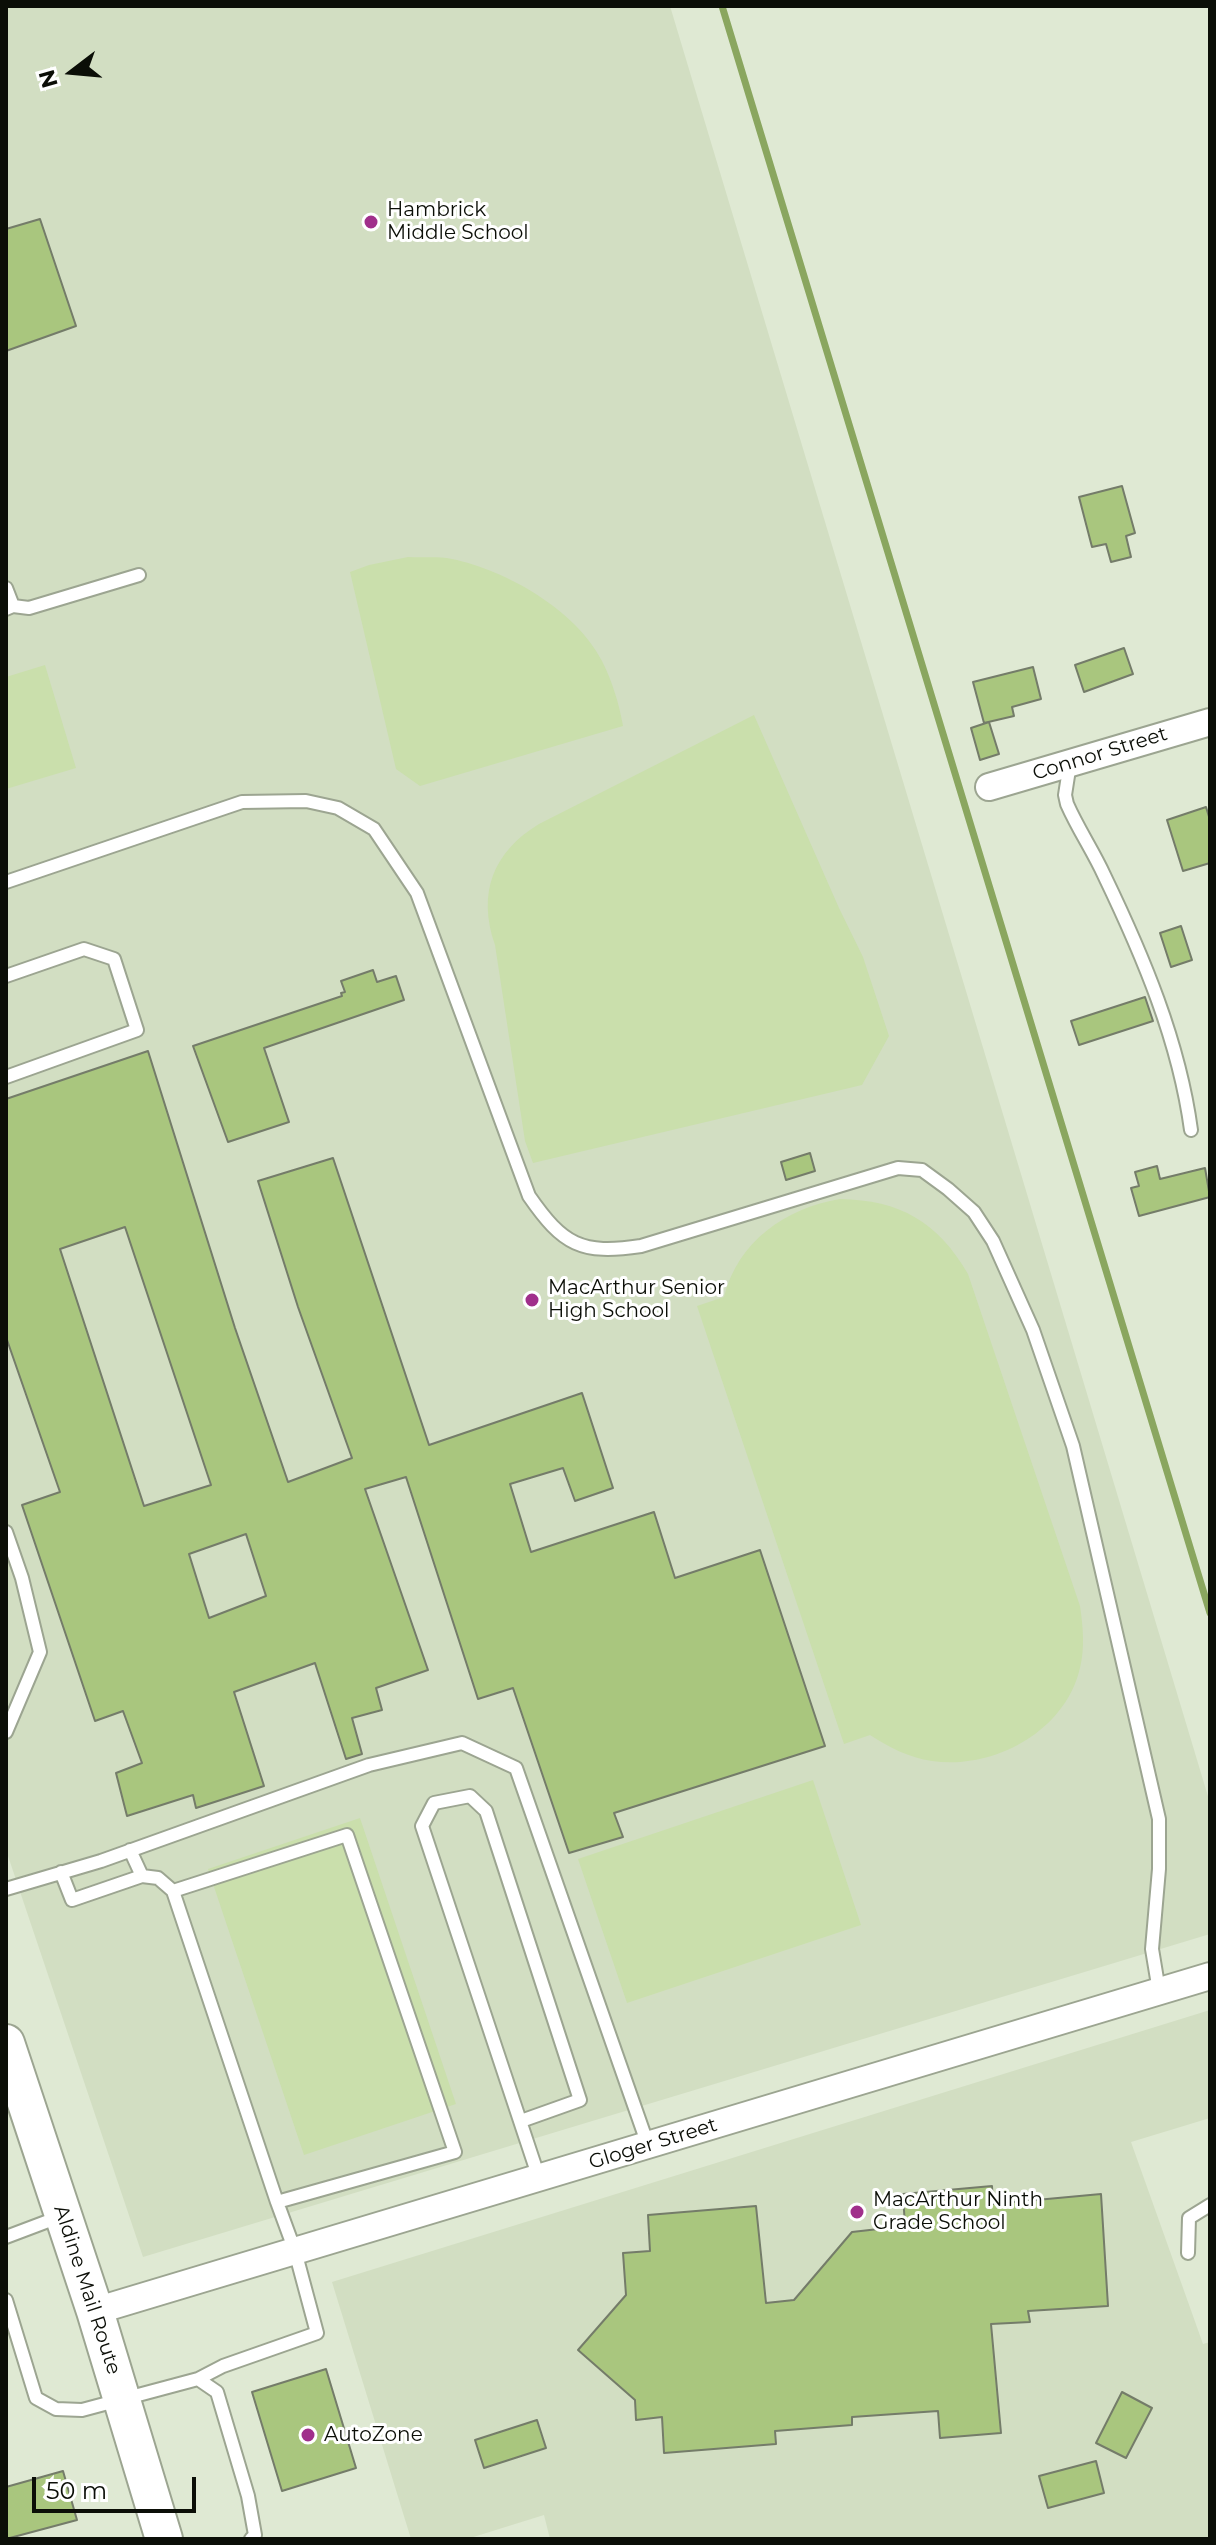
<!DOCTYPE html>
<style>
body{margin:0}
#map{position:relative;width:1216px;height:2545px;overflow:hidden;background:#dfe9d3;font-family:Montserrat,sans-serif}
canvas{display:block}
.frame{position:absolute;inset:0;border:8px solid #0b0e07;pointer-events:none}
.north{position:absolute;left:32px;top:32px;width:80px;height:80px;-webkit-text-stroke:6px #fff;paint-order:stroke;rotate:254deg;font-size:22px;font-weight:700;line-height:32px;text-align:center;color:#0b0e07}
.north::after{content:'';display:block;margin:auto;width:28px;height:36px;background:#0b0e07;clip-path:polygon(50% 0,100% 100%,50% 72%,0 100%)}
.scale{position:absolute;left:32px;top:2477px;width:164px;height:36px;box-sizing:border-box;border:4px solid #0b0e07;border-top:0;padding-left:10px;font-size:24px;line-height:28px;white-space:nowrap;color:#0b0e07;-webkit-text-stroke:6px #fff;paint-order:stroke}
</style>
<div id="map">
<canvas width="1216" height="2545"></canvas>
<div class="frame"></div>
<div class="north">N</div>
<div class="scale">50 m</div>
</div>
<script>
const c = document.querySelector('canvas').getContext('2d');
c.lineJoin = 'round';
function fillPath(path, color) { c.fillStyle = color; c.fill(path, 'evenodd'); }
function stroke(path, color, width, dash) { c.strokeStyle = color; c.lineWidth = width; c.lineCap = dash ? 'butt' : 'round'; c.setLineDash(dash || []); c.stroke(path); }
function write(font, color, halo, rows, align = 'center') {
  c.font = font + ' Montserrat,sans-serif'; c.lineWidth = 6; c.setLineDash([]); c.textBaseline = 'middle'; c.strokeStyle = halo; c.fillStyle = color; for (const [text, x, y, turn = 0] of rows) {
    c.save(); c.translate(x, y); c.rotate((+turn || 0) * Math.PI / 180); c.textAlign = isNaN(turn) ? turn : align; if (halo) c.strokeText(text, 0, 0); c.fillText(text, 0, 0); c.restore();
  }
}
fillPath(new Path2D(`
 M6 6H670L1210 1803V1934L143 2257 6 1850Z
 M1210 2010V2118L1131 2142 1203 2344 1210 2342V2539H550L544 2515 467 2539H411L332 2282Z`), '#d2dec2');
fillPath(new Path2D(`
 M408 557C423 558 438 556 452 559 506 570 576 610 602 661 612 681 619 703 623 726L420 786 396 769 350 572 369 565Z
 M45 665 76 768 6 789V677Z
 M754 715 839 908 863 957 889 1036 862 1085 533 1163 525 1141 495 945C477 893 493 852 539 824Z
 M840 1199C900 1200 938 1222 968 1274L1080 1606C1083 1626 1085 1648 1080 1668 1065 1732 993 1770 932 1761 909 1758 889 1747 870 1735L844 1744 697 1306 724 1297C738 1241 786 1208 840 1199Z
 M813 1780 861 1925 627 2003 578 1859Z
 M360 1818 456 2104 304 2155 208 1869Z`), '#cadfac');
stroke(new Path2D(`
 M722 6 1210 1613`), '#8aa65f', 7);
const building = new Path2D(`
 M40 219 76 326 6 351V229Z
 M1122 486 1135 533 1126 536 1131 557 1111 562 1106 544 1092 547 1079 497Z
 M1124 648 1133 674 1084 692 1075 665Z
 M1033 667 1041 699 1012 707 1014 716 984 723 973 682Z
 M989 722 999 754 980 760 971 728Z
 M1206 807 1210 820V863L1183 871 1167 820Z
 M1181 926 1192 960 1171 967 1160 933Z
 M373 970 377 982 396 976 404 1000 264 1048 289 1122 228 1142 193 1046 342 996 341 993 345 992 341 981Z
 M1145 997 1153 1021 1079 1045 1071 1021Z
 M148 1051 235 1328 288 1482 352 1458 298 1307 258 1181 333 1158 429 1445 582 1393 613 1488 575 1501 563 1468 510 1484 531 1552 654 1512 675 1578 760 1550 825 1746 614 1813 623 1837 569 1853 513 1688 478 1699 406 1477 365 1489 428 1670 376 1688 382 1710 352 1718 362 1754 346 1759 315 1663 234 1692 264 1786 196 1808 193 1795 127 1816 116 1773 142 1763 123 1711 95 1721 22 1505 60 1492 6 1337V1099ZM125 1227 211 1485 144 1506 60 1249ZM246 1534 266 1596 209 1618 189 1554Z
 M810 1153 815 1171 786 1180 781 1162Z
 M1157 1166 1160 1179 1205 1168 1210 1197 1139 1216 1131 1188 1139 1186 1135 1172Z
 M992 2186 993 2204 1101 2194 1108 2306 1028 2311 1030 2322 991 2324 1001 2433 940 2438 938 2411 852 2417V2425L775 2431 776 2444 664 2453 662 2417 636 2420 635 2400 578 2350 626 2295 623 2253 650 2251 648 2215 756 2206 766 2303 794 2300 852 2232 905 2226 903 2194Z
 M326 2369 356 2468 282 2491 252 2392Z
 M1122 2392 1152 2408 1126 2458 1096 2443Z
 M537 2420 546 2448 484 2468 475 2440Z
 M1096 2461 1104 2493 1048 2508 1039 2476Z
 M63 2471 77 2520 6 2539V2487Z`);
fillPath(building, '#a9c67e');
stroke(building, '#747c69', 2);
const service = new Path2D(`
 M6 588 13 606
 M6 609 13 606 29 608 139 575
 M1070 763 1065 795 1067 804C1078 829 1093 851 1104 875 1143 956 1179 1041 1191 1130
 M6 882 242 802 306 801 338 808 374 829 417 893 529 1196C563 1245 581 1255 641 1246L898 1168 922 1170 948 1189 974 1212 993 1241 1033 1330 1073 1446 1159 1819V1869L1152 1949 1159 1991
 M6 976 84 949 114 959 137 1030 6 1077
 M6 1532 22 1578 40 1652 6 1732
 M130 1850 142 1876 158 1878 173 1891
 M61 1872 72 1900 142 1876
 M6 1889 101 1861 369 1765 462 1743 516 1768 648 2145
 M521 2121 580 2100 486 1811 470 1796 434 1803 422 1826 539 2178
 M6 2237 59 2217
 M1188 2253 1189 2218 1210 2205
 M6 2300 36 2398 56 2409 82 2410 198 2379 217 2392 248 2496 255 2535 251 2539
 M198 2379 223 2366 317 2333 295 2251 277 2202 173 1891 347 1835 455 2152 277 2202`);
const minor = new Path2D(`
 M989 787 1210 722
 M95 2311 1210 1976`);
const secondary = new Path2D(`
 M6 2043 95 2311 164 2539`);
stroke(service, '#9ca591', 16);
stroke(minor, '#9ca591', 30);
stroke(secondary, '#9ca591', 40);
stroke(service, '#fff', 12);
stroke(minor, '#fff', 26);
stroke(secondary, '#fff', 36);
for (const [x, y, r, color] of [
 [371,222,8,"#a02f8b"],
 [532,1300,8,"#a02f8b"],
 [857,2212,8,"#a02f8b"],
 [308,2435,8,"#a02f8b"]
]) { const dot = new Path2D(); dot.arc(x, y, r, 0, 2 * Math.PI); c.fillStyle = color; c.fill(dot); stroke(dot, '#fff', 3); }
write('20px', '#0b0e07', '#fff', [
 ["Hambrick",387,210],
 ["Middle School",387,233],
 ["MacArthur Senior",548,1288],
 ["High School",548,1311],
 ["MacArthur Ninth",873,2200],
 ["Grade School",873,2223],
 ["AutoZone",324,2435]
], 'left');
write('20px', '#0b0e07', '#fff', [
 ["Connor Street",1100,754,-17],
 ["Gloger Street",653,2144,-17],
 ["Aldine Mail Route",87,2290,72]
]);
</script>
